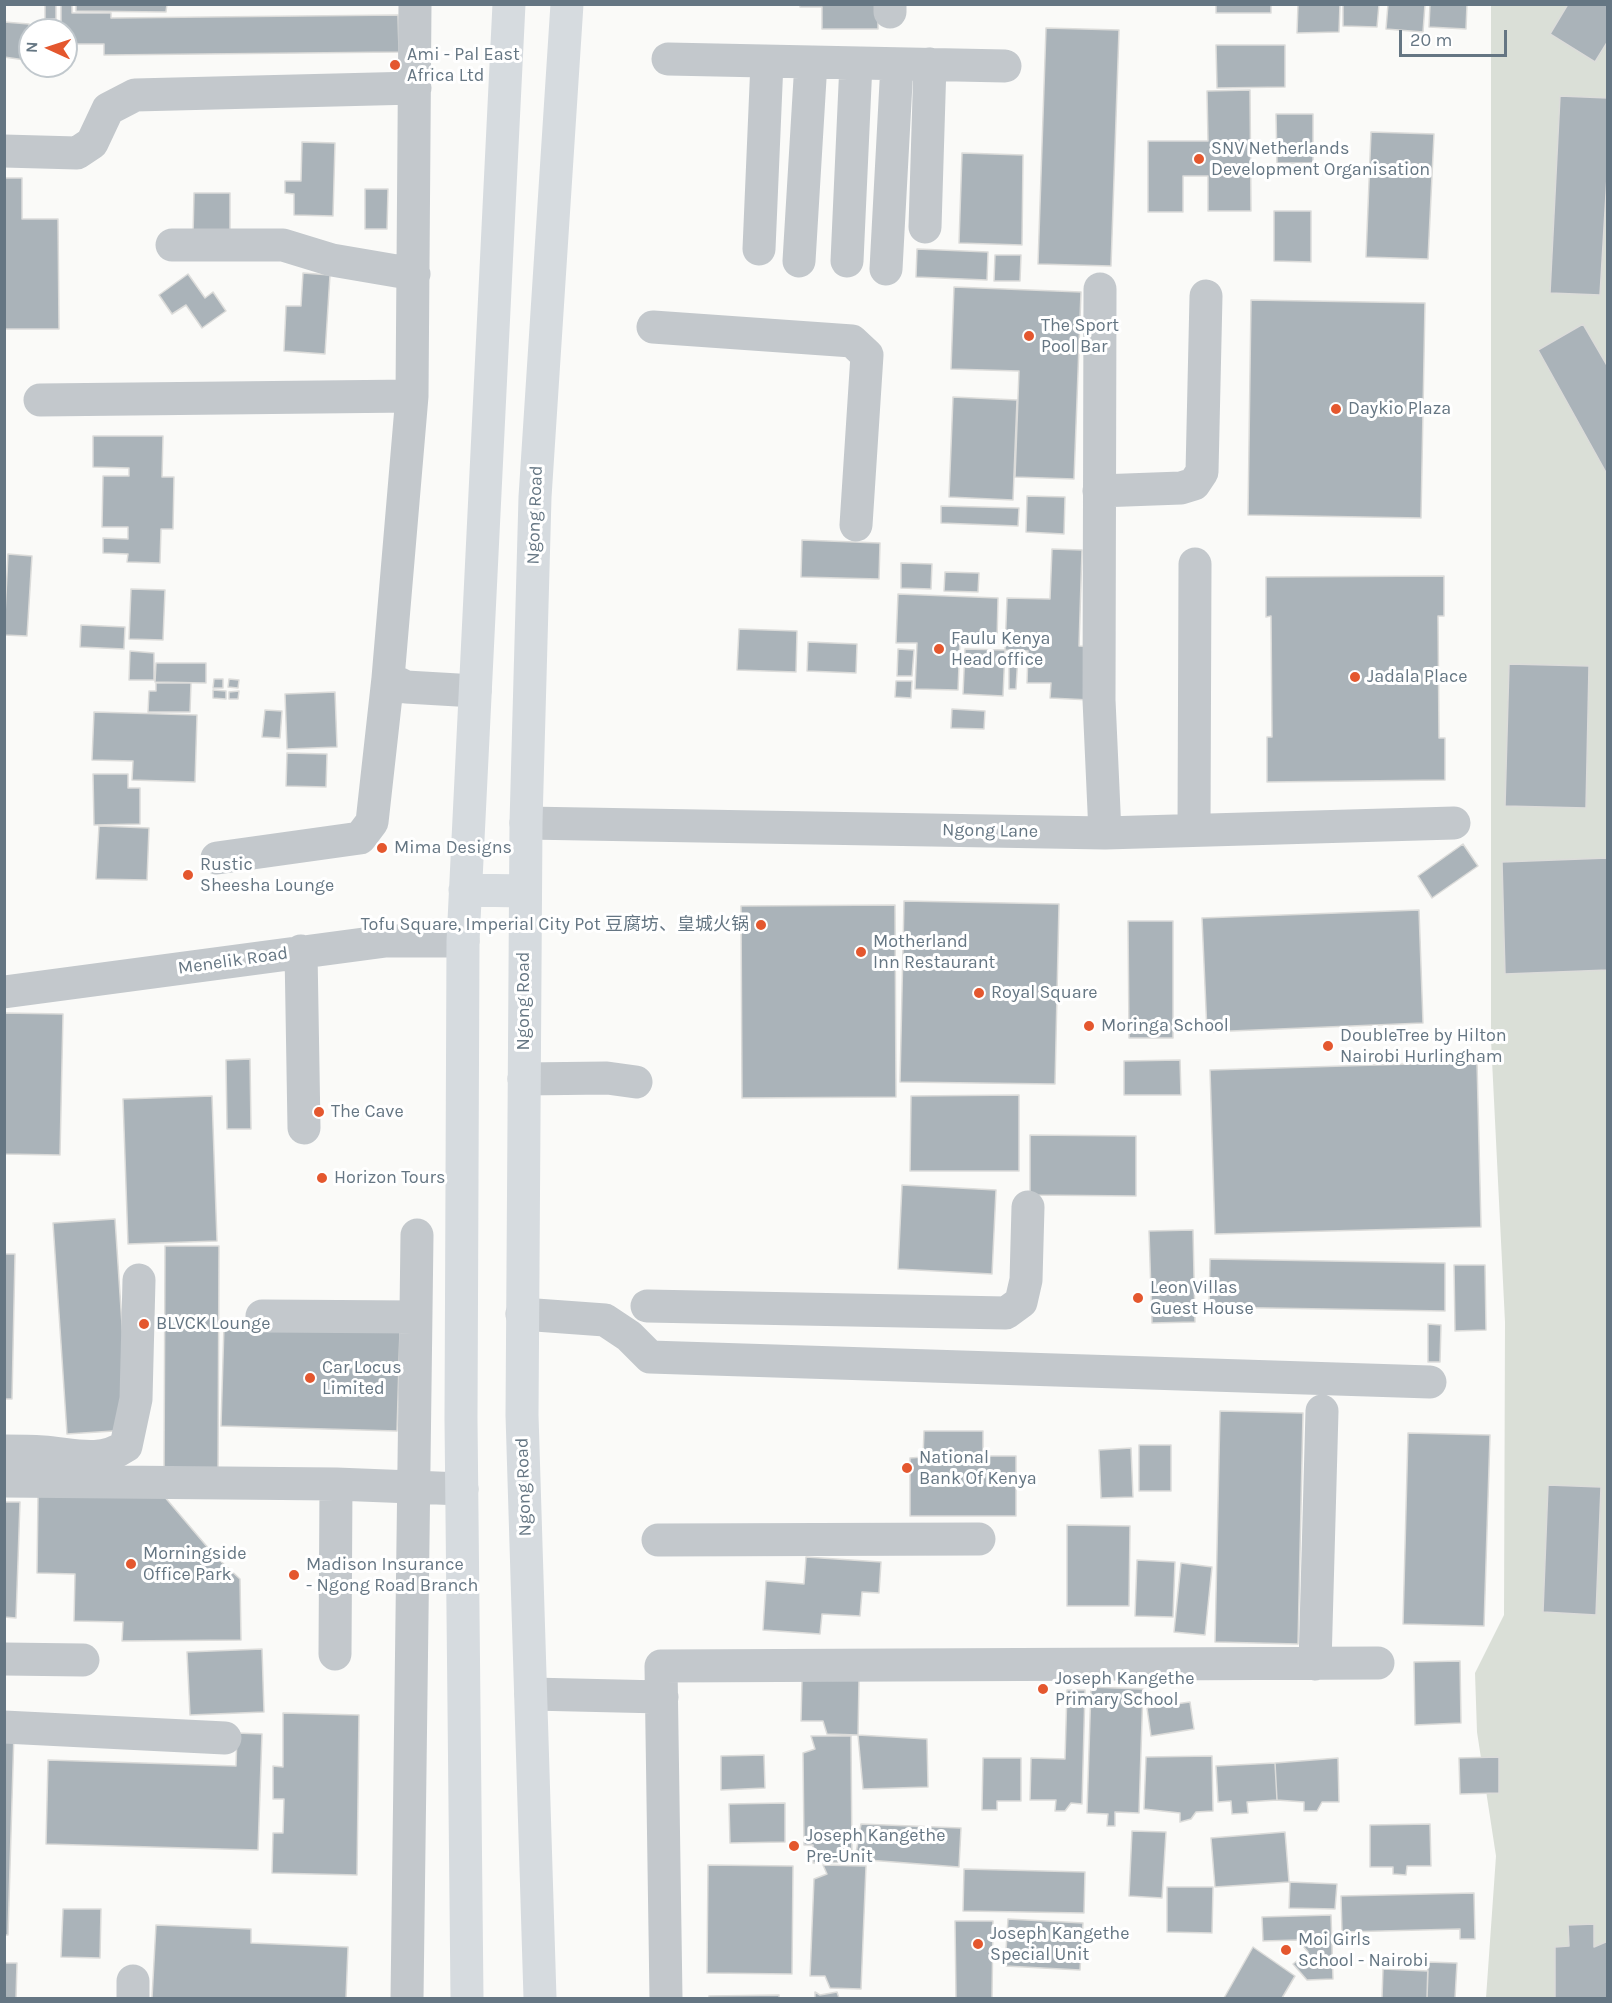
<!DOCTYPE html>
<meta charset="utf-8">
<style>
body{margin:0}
#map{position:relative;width:1612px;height:2003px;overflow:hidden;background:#fafaf8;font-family:Karla,sans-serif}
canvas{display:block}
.frame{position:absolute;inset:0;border:6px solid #657683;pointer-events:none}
.north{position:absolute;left:18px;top:18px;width:60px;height:60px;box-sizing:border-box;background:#fff;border:2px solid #c1c8cd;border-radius:50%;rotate:273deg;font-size:16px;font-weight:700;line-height:24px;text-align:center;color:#657683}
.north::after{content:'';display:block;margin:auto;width:21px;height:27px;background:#e4572e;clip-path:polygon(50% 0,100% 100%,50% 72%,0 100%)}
.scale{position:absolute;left:1399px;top:30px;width:108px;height:27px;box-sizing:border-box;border:3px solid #657683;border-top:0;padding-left:8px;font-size:18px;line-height:21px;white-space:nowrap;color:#657683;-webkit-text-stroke:4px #fff;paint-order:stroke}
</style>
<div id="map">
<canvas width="1612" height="2003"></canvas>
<div class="frame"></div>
<div class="north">N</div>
<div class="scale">20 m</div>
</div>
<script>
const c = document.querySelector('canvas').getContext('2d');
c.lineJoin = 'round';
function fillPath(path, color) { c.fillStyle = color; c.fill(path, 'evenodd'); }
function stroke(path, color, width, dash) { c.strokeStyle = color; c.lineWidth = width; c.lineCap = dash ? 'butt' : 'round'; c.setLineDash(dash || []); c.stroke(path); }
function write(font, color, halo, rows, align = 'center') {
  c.font = font + ' Karla,"Noto Sans SC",sans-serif'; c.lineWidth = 6; c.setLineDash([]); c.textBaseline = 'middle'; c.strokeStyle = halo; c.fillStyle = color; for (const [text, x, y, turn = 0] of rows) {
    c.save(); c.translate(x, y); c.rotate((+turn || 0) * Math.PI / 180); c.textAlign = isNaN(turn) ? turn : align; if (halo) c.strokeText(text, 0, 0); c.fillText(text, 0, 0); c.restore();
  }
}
fillPath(new Path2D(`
 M1491 5H1607V1998H1486L1496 1856 1477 1732 1475 1673 1504 1615 1505 1322 1491 1040Z`), '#dadfd7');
const building = new Path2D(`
 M45 4H56V19H45Z
 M61 4H72V13H111V18L398 15 399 52 104 55V44H66V30H61Z
 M76 4H167L166 12 76 11Z
 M800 4H878V29H822V7H800Z
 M1216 4H1271V13H1216Z
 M1298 4H1340L1339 32 1297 33Z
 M1343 4H1379L1377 27 1343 26Z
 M1388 4H1425L1423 32 1386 29Z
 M1430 4H1467L1466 29 1429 27Z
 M1568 4H1608V41L1595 62 1550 34Z
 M4 22 29 24 25 60 4 57Z
 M1046 28 1119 30 1111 266 1038 264Z
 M1216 45H1285V87L1217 88Z
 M1250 90 1251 211H1208V176H1183V212H1148V141H1208L1207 91Z
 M1560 96 1608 98V160L1600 295 1550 293Z
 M1276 114H1313V163H1277Z
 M1371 132 1434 134 1428 259 1366 257Z
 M302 142 335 143 333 216 294 215V194L285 193V181H301Z
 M962 153 1023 155 1022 245 959 243Z
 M4 178H22V219H58L59 329H4Z
 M365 189H388L387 229H365Z
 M194 193H230V237L193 236Z
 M1274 211H1311V262L1274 261Z
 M917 249 988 252 987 280 916 277Z
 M995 255H1021L1020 281H994Z
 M303 273 330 275 325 354 284 351 286 306H301Z
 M188 274 205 298 213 292 226 311 202 328 186 305 172 314 159 295Z
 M954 287 1081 292 1074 479 1015 477 1019 371 951 369Z
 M1251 300 1425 303 1421 518 1248 515Z
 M1583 324 1608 367V476L1538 350Z
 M953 397 1017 400 1013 500 949 497Z
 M93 436H163L162 477H174L173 529H161L160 563 127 562 128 554 103 553V538L128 539V527H102L103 476H129V468L93 467Z
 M1027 496 1065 497 1064 534 1026 532Z
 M941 506 1019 508 1018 526 941 523Z
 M802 540 880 543 879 579 801 577Z
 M1052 549 1082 550 1079 646 1092 647 1090 700 1050 698 1051 683H1027L1028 651 1005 650 1007 598 1050 599Z
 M8 554 32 556 27 636 4 635Z
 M901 563 932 564 931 589 901 588Z
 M945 572 979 573 978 592 944 591Z
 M1444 576V616H1438L1439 738H1445V780L1267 782V737H1272L1271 616 1266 617V577Z
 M131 589 165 590 163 640 129 639Z
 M898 594 998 598 997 641 960 640 958 690 915 689 917 643H896Z
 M81 625 125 627 124 649 80 647Z
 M739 629 797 631 796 672 737 670Z
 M808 642 857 644 856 673 807 671Z
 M898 649 914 650 912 676H897Z
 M965 649 1005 650 1003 696 963 694Z
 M130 651 154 653V680H129Z
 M1009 655H1018L1016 689H1009Z
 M156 663H206V683L155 682Z
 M1509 664 1589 666 1586 808 1505 806Z
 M214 679H223V688H213Z
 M229 679 239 680 238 688 228 687Z
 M896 681H912L911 698 895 697Z
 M156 683H191L190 712H148L149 691H156Z
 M213 690 226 691V699L213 698Z
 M239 691 238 699H229V692Z
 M335 692 337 747 287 749 285 694Z
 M952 709 985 711 984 729 951 728Z
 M265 710 282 711 280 738 262 737Z
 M94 712 197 715 195 782 132 780 133 761 92 760Z
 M287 753 327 754 326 787 286 786Z
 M93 774H128V788H140V824L94 825Z
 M99 826 149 828 147 880 96 879Z
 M1463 844 1478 866 1432 898 1418 876Z
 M1608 858V970L1505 974 1502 862Z
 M904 901 1059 904 1055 1084 900 1082Z
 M895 905 896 1097 742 1098 741 906Z
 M1419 910 1423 1023 1207 1032 1202 918Z
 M1128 921H1173V1038H1129Z
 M4 1013 63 1014 60 1155 4 1154Z
 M250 1059 251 1129H227L226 1060Z
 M1180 1060 1181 1095H1124V1061Z
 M1477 1062 1481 1227 1215 1234 1210 1070Z
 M1019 1095V1171H910L911 1096Z
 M212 1096 217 1241 128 1244 123 1099Z
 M1030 1135 1136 1136V1196L1030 1195Z
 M902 1185 996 1190 992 1274 898 1269Z
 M115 1219 129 1430 67 1434 53 1223Z
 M1193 1230 1195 1322 1152 1323 1149 1231Z
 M165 1246H219L218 1472 164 1473Z
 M4 1254H15L12 1399H4Z
 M1210 1259 1445 1263V1311L1209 1307Z
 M1454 1265H1485L1486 1330 1455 1331Z
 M1428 1324 1441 1325 1440 1362H1428Z
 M224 1325 400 1330 397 1431 221 1426Z
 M1220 1411 1303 1413 1298 1644 1215 1642Z
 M924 1431H983V1456H1016V1516H910V1458L923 1457Z
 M1408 1433 1490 1435 1484 1626 1403 1624Z
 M1139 1445H1171V1491H1139Z
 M1131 1448 1133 1497 1101 1498 1099 1450Z
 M1548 1485 1601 1487 1596 1615 1543 1612Z
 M163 1495 215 1556 240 1579 241 1640 122 1641 123 1622 74 1621 75 1574 37 1573 38 1496Z
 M4 1502H20L16 1618 4 1617Z
 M1067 1525 1130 1526 1129 1606H1067Z
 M806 1557 881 1562 879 1593 862 1592 860 1616 822 1614 820 1634 763 1630 766 1581 804 1584Z
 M1137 1560 1175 1562 1173 1617 1135 1616Z
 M1181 1563 1212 1567 1205 1635 1174 1632Z
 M262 1649 264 1712 190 1715 187 1652Z
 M1460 1661 1461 1723 1415 1725 1414 1662Z
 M802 1679 859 1680 858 1735 827 1734 823 1721H801Z
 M1091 1687 1143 1689 1139 1813 1115 1812V1826H1107L1108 1814 1087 1813Z
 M1067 1690H1085L1082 1804 1071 1803 1065 1811H1055L1056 1800H1030L1031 1758 1065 1759Z
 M1190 1702 1194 1729 1151 1736 1147 1708Z
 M283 1713 359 1715 357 1875 272 1873 273 1833H283L284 1799H273V1766L283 1767Z
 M4 1732H14L8 1935H4Z
 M237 1733 262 1734 258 1850 46 1844 48 1760 236 1766Z
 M858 1735 927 1739 928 1787 863 1789Z
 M811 1736H851L852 1862 813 1863V1845H804L803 1753 815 1749Z
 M764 1755 765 1788 721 1790V1756Z
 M1212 1756 1213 1811 1196 1812 1191 1819 1180 1822V1813L1144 1809 1146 1757Z
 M1499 1757V1793L1460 1794 1459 1758Z
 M983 1758H1021V1801H997V1810H982Z
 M1338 1758 1339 1802H1322L1317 1811H1304V1802L1277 1800 1275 1763Z
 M1275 1763 1277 1800 1247 1802 1248 1813 1232 1814 1231 1801 1218 1802 1216 1766Z
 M785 1803V1842L730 1843 729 1804Z
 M861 1824 961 1828 959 1867 855 1859Z
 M1430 1824 1431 1866H1407L1406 1875 1393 1874V1867H1370V1825Z
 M1132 1831 1166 1832 1162 1898 1129 1896Z
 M1285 1832 1289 1882 1215 1887 1211 1838Z
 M708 1865 793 1866 792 1974 707 1973Z
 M823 1865 866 1866 861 1989 830 1988 825 1976H810L814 1879 827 1874Z
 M964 1869 1085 1872 1084 1913 963 1911Z
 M1290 1882 1337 1884 1335 1909 1289 1908Z
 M1167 1887H1213L1212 1933 1167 1932Z
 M1474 1893 1475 1939H1460V1929L1342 1932 1341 1896Z
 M63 1909H101L100 1958 61 1957Z
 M1331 1915 1333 1979 1307 1980 1293 1964 1308 1952 1298 1940 1263 1941 1262 1917Z
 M1008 1919 1083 1923 1080 1970 1005 1966Z
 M955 1921H993L992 1998H956Z
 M1594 1924V1947L1608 1941V1998H1555V1947L1569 1946 1568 1925Z
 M156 1925 251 1929V1943L348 1947 346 1998H152Z
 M1253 1947 1295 1976 1282 1998H1224Z
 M1428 1962 1457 1963 1455 1998H1427Z
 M4 1963H17L16 1998H4Z
 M1383 1969 1428 1971 1427 1998H1382Z
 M815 1992 820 1995 837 1992 839 1998H855H815Z
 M779 1995V1998H709V1996Z`);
fillPath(building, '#aab3b9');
stroke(building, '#dcdcda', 1.5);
stroke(new Path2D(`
 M415 4 412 396 388 678 406 687 475 691
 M890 12V4
 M668 59 1005 66
 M4 151 77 153 92 143 108 109 135 95 415 88
 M925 227 930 64
 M172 245H283L332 260 414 274
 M759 249 767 62
 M799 261 811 62
 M847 261 856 63
 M886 269 897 64
 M1100 289 1099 700 1105 833
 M653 327 852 341 867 355 856 525
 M40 400 412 396
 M1099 491 1181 488 1194 484 1202 472 1206 296
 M526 823 1105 833 1454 823
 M1194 830 1195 564
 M217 858 360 838 372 822 388 678
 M301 951 304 1128
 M4 992 386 941H463
 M524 1079 607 1078 636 1082
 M647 1306 1006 1313 1021 1302 1026 1280 1028 1207
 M522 1314 605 1320 629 1336 650 1357 1430 1382
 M262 1316 415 1317
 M4 1451C17 1451 30 1451 43 1452 72 1454 100 1464 126 1446L136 1399 139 1280
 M4 1481 336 1484 462 1489
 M658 1540 979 1539
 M335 1654 336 1484
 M4 1659 83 1660
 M1315 1664 1322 1411
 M531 1694 662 1697
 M4 1727 225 1738
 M133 1998V1981
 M407 1998 417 1235
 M666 1998 661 1666 1378 1663`), '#c3c8cc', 33);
stroke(new Path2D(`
 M465 890 525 891
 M467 1998 461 1419 463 941 509 4
 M540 1998 522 1415 526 823 535 497 567 4`), '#d6dbdf', 33);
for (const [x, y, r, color] of [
 [395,65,6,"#e4572e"],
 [1199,159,6,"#e4572e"],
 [1029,336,6,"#e4572e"],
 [1336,409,6,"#e4572e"],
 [939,649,6,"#e4572e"],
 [1355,677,6,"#e4572e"],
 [382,848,6,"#e4572e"],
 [188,875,6,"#e4572e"],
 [761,925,6,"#e4572e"],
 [861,952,6,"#e4572e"],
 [979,993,6,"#e4572e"],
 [1089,1026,6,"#e4572e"],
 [1328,1046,6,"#e4572e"],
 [319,1112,6,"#e4572e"],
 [322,1178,6,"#e4572e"],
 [1138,1298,6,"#e4572e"],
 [144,1324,6,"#e4572e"],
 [310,1378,6,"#e4572e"],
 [907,1468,6,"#e4572e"],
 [131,1564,6,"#e4572e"],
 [294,1575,6,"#e4572e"],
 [1043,1689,6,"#e4572e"],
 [794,1846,6,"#e4572e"],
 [978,1944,6,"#e4572e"],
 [1286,1950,6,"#e4572e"]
]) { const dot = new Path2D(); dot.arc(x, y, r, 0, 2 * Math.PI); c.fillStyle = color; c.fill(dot); stroke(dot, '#fff', 2); }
write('18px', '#657683', '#fff', [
 ["Ami - Pal East",407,55],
 ["Africa Ltd",407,76],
 ["SNV Netherlands",1211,149],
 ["Development Organisation",1211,170],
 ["The Sport",1041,326],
 ["Pool Bar",1041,347],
 ["Daykio Plaza",1348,409],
 ["Faulu Kenya",951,639],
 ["Head office",951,660],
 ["Jadala Place",1367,677],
 ["Mima Designs",394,848],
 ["Rustic",200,865],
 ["Sheesha Lounge",200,886],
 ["Tofu Square, Imperial City Pot 豆腐坊、皇城火锅",749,925,"right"],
 ["Motherland",873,942],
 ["Inn Restaurant",873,963],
 ["Royal Square",991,993],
 ["Moringa School",1101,1026],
 ["DoubleTree by Hilton",1340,1036],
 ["Nairobi Hurlingham",1340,1057],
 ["The Cave",331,1112],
 ["Horizon Tours",334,1178],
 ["Leon Villas",1150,1288],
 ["Guest House",1150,1309],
 ["BLVCK Lounge",156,1324],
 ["Car Locus",322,1368],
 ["Limited",322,1389],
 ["National",919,1458],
 ["Bank Of Kenya",919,1479],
 ["Morningside",143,1554],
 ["Office Park",143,1575],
 ["Madison Insurance",306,1565],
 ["- Ngong Road Branch",306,1586],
 ["Joseph Kangethe",1055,1679],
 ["Primary School",1055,1700],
 ["Joseph Kangethe",806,1836],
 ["Pre-Unit",806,1857],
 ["Joseph Kangethe",990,1934],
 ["Special Unit",990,1955],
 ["Moi Girls",1298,1940],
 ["School - Nairobi",1298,1961]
], 'left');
write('18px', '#657683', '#fff', [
 ["Ngong Road",535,515,-88],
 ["Ngong Lane",990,831,1],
 ["Menelik Road",233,961,-8],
 ["Ngong Road",524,1001,-90],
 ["Ngong Road",524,1487,-92]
]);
</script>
